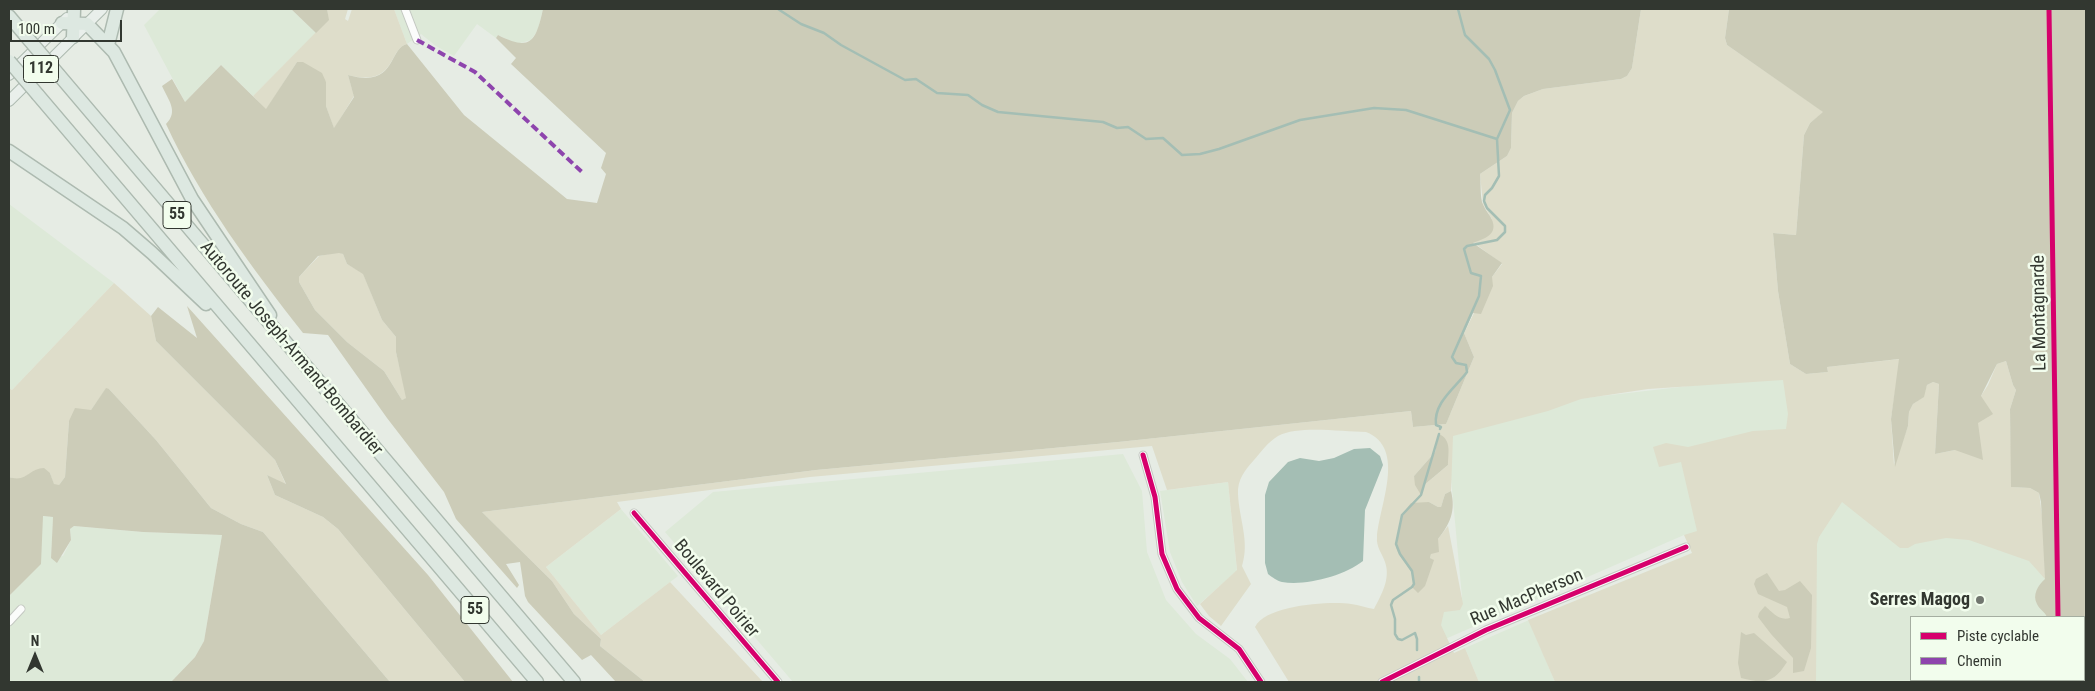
<!DOCTYPE html>
<style>
body{margin:0}
#map{position:relative;width:2095px;height:691px;overflow:hidden;background:#e6ece4;font-family:"Roboto Condensed",sans-serif}
canvas{display:block}
.frame{position:absolute;inset:0;border:10px solid #323730;pointer-events:none}
.legend{position:absolute;left:1910px;top:616px;width:175px;height:65px;box-sizing:border-box;background:#f2fded;border:1px solid #a5aea1;margin:0;padding:6px 9px;list-style:none;font-size:15px;color:#323730}
.legend li{display:flex;align-items:center;gap:10px;height:25px}
.legend b{width:25px;border:1px solid #a5aea1}
.north{position:absolute;left:10px;top:631px;width:50px;height:50px;-webkit-text-stroke:4px #f2fded;paint-order:stroke;rotate:0deg;font-size:14px;font-weight:700;line-height:20px;text-align:center;color:#323730}
.north::after{content:'';display:block;margin:auto;width:18px;height:22px;background:#323730;clip-path:polygon(50% 0,100% 100%,50% 72%,0 100%)}
.scale{position:absolute;left:10px;top:20px;width:112px;height:22px;box-sizing:border-box;border:2px solid #323730;border-top:0;padding-left:6px;font-size:15px;line-height:18px;white-space:nowrap;color:#323730;-webkit-text-stroke:4px #f2fded;paint-order:stroke}
</style>
<div id="map">
<canvas width="2095" height="691"></canvas>
<div class="frame"></div>
<ul class="legend">
<li><b style="height:6px;background:#d6006c"></b>Piste cyclable</li>
<li><b style="height:6px;background:#8e44ad"></b>Chemin</li>
</ul>
<div class="north">N</div>
<div class="scale">100 m</div>
</div>
<script>
const c = document.querySelector('canvas').getContext('2d');
c.lineJoin = 'round';
function fillPath(path, color) { c.fillStyle = color; c.fill(path, 'evenodd'); }
function stroke(path, color, width, dash) { c.strokeStyle = color; c.lineWidth = width; c.lineCap = dash ? 'butt' : 'round'; c.setLineDash(dash || []); c.stroke(path); }
function write(font, color, halo, rows, align = 'center') {
  c.font = font + ' "Roboto Condensed",sans-serif'; c.lineWidth = 5; c.setLineDash([]); c.textBaseline = 'middle'; c.strokeStyle = halo; c.fillStyle = color; for (const [text, x, y, turn = 0] of rows) {
    c.save(); c.translate(x, y); c.rotate((+turn || 0) * Math.PI / 180); c.textAlign = isNaN(turn) ? turn : align; if (halo) c.strokeText(text, 0, 0); c.fillText(text, 0, 0); c.restore();
  }
}
fillPath(new Path2D(`
 M160 9H291L316 33 253 96 221 65 185 102 144 25Z
 M394 9H543L538 30 531 40 517 44 498 35 496 38 477 24 454 56 436 46 421 34 407 44Z
 M9 204 114 283 12 390 9 388Z
 M1785 375 1805 460 1721 539 1684 535 1443 640 1436 610 1462 597 1445 414Z
 M1123 454 1142 491 1147 552 1166 600 1196 634 1230 659 1248 682H793L665 532 713 492Z
 M1228 482 1237 571 1197 606 1182 582 1170 552 1160 491Z
 M1834 498 1938 522 2046 565 2047 617H1911V680H2049V682H1808L1813 543Z
 M621 509 678 576 601 635 546 567Z
 M42 516 53 517 51 558 63 556 71 540 70 529 74 526 143 532 222 535 204 641 195 657 171 682H9V596L40 564Z
 M1529 620 1555 682H1479L1465 648Z`), '#dde9d8');
fillPath(new Path2D(`
 M327 9H348L345 19 348 21 352 9H394L407 44C388 48 397 88 348 75L354 96 334 129 326 106V82L297 62 266 110 253 96 328 20Z
 M1641 9H1729L1725 38 1727 45 1824 112 1810 123 1804 135 1796 235 1773 233 1778 291 1790 364 1806 374 1828 372 1827 367 1900 359 1891 419 1894 465 1908 426 1909 412 1913 404 1923 397 1927 385 1933 382 1939 384 1935 454 1955 450 1978 423 1981 396 1988 385 1997 364 2006 361 2013 385 2016 390 2010 409 2012 487 2030 488 2039 493 2044 531 2045 579 2029 561 1969 540 1946 538 1915 544 1908 548H1900L1842 502 1819 537 1817 544 1816 682H1555L1528 620 1692 553 1684 535 1697 531 1681 462 1659 467 1653 447 1666 443 1688 447 1753 431 1786 429 1788 414 1783 380 1648 389 1581 399 1548 411 1453 436 1451 491 1445 494 1441 507H1438L1429 502 1400 521 1396 544 1400 554 1412 571 1414 584 1433 560 1430 558 1431 553 1435 552 1438 539 1448 526 1463 604 1460 610 1444 612 1441 625 1454 653 1465 648 1479 682H1289L1255 627C1266 605 1330 601 1351 604 1359 605 1367 608 1374 609 1381 595 1391 579 1385 562 1382 553 1376 547 1377 537 1379 506 1407 448 1366 432 1342 432 1299 425 1278 436 1268 442 1261 452 1254 460 1245 470 1237 480 1238 494 1239 519 1250 541 1242 566L1251 584 1221 626 1209 616 1200 604 1237 570 1228 482 1167 490 1152 446 810 477 617 502 621 509 546 567 601 635 670 582 763 682H645L600 646 601 639 574 614 552 581 482 512 816 470 1118 442 1411 411 1413 427 1446 424 1474 357 1464 333 1492 277 1502 264 1473 242 1492 219 1483 204 1480 174 1507 156 1511 148 1512 113 1518 101 1524 96 1543 89 1621 79 1627 76 1632 68ZM1439 434 1448 465 1423 486 1421 494 1414 476 1435 452Z
 M339 252 343 254 347 264 363 273 382 320 396 337V352L407 398 402 400 384 371 347 342 315 310 299 282V277L319 256Z
 M114 283 151 316 156 341 275 460 286 485 267 475 275 495 323 517 338 529 465 682H390L263 532 241 524 211 508 156 440 109 389H106L91 410 69 421 65 477 59 485H54L50 473 30 474 18 480 9 477V388L12 390Z`), '#deddca');
fillPath(new Path2D(`
 M291 9H327L329 20 316 33Z
 M543 9H1641L1632 68 1627 76 1621 79 1543 89 1524 96 1518 101 1512 113 1511 148 1507 156 1480 174C1481 183 1480 193 1482 202 1484 207 1487 212 1490 216 1500 233 1487 238 1473 243L1502 263 1492 277 1493 286 1481 314 1473 313 1464 333 1474 357 1446 424 1413 427 1411 411 1118 442 816 470 482 512 552 581 574 614 601 639 600 646 645 682H616L591 655 582 660 528 602 525 596 520 562 506 564 519 585 517 588 456 519 444 492 387 418 328 335 303 333C252 268 201 200 166 124 179 111 168 100 162 86L172 79 185 102 221 65 266 109 297 62H303L322 73 326 82V106L334 128 354 97 348 75C397 89 388 48 407 44L464 115 567 199 597 203 606 174 601 168 606 153 511 64 516 58 496 38 498 35C531 52 536 41 543 9ZM339 253 343 254 347 264 363 274 382 320 396 337V352L406 398 402 400 384 371 347 342 315 310 299 282V277L318 256Z
 M1729 9H2086V682H2052L2048 680H2084V617H2047C2045 612 2039 609 2037 604 2032 595 2038 585 2045 579L2041 502 2039 493 2030 488 2011 487 2010 409 2016 390 2013 385 2006 361 1997 364 1981 396 1993 414 1978 423 1983 460 1955 450 1935 454 1939 384 1933 382 1927 385 1924 397 1913 404 1909 412 1908 426 1895 467 1891 419 1899 359 1827 367 1828 372 1806 374 1790 364 1778 291 1773 233 1796 235 1804 135 1810 123 1823 112 1727 45 1725 38Z
 M187 306 428 575 513 682H465L338 529 323 517 275 495 267 475 286 484 275 460 156 341 151 316 158 307 197 338Z
 M106 388 109 389 156 440 211 508 241 524 263 532 390 682H171L195 657 204 641 222 535 143 532 74 526 70 529 71 540 57 563 51 558 53 517 43 516 41 564 9 596V477C27 483 29 468 44 468L50 473 54 484 59 485 65 477 69 421 75 408 91 410Z
 M1439 434C1452 440 1448 453 1448 465L1423 486 1421 495 1415 485 1414 476 1435 452Z
 M1451 491C1456 511 1450 524 1438 539L1439 552 1431 554 1430 558 1434 560 1425 586 1418 593 1412 587C1419 570 1398 561 1396 546 1395 541 1399 535 1399 531 1401 518 1403 512 1411 503L1429 502 1438 507H1441L1445 494Z
 M1767 573 1779 591 1785 590 1800 581 1812 595 1811 648 1804 671 1793 673V658L1771 634 1758 617 1759 613 1765 606C1773 613 1779 621 1790 618L1787 607 1758 594 1754 584 1756 579Z
 M1741 632 1746 635 1754 633 1787 662C1774 683 1764 684 1741 678L1738 663Z`), '#ccccb8');
fillPath(new Path2D(`
 M1370 448 1380 456 1383 465 1365 510 1363 561C1344 576 1306 586 1282 582 1277 581 1272 577 1268 574L1265 563V495L1269 482 1288 462 1300 458 1319 461 1334 458 1354 449Z`), '#a4beb4');
stroke(new Path2D(`
 M778 9 801 24 824 33 841 45 905 80 916 79 937 93 968 95 982 105 998 112 1103 122 1117 128 1128 127 1146 139 1163 138 1182 155 1200 154 1219 149 1300 120 1374 108 1406 110 1497 139
 M1440 429 1441 427 1436 425C1433 403 1455 388 1467 372L1466 365 1456 363 1452 357 1479 296 1481 276 1471 273 1464 249 1467 246 1497 240 1505 232V226L1487 208 1484 201 1485 195 1492 188 1499 176 1497 139 1510 110 1495 70 1489 59 1465 35 1458 9
 M1417 650V639L1415 633 1402 640 1398 639 1395 634V619L1391 605 1393 600 1412 587 1414 584 1412 571 1400 554 1396 544 1402 515 1421 495 1439 434
 M1419 682V677`), '#a4beb4', 2.5);
const street = new Path2D(`
 M405 9 417 40
 M1143 455 1155 497 1162 554 1177 589 1199 618 1239 649 1261 682
 M634 513 778 682
 M9 622 21 609
 M1382 682 1486 630 1686 547`);
const primary = new Path2D(`
 M9 75 67 18
 M9 101 102 9`);
const highway = new Path2D(`
 M9 16 25 35
 M62 23 87 24 114 52 192 199 270 315
 M73 37 74 9
 M108 45 117 9
 M59 75 574 682
 M38 95 537 682
 M9 151 123 228 152 253 206 304`);
stroke(street, '#c4c8c2', 9);
stroke(primary, '#adbab0', 12);
stroke(highway, '#adbab0', 15);
stroke(street, '#fbfcfb', 7);
stroke(primary, '#e9efeb', 10);
stroke(highway, '#dde8e1', 12);
const highwayBridge = new Path2D(`
 M25 35 59 75
 M9 61 38 95`);
stroke(highwayBridge, '#adbab0', 15, []);
stroke(highwayBridge, '#dde8e1', 12);
stroke(new Path2D(`
 M417 40 475 72 583 173`), '#8e44ad', 4, [8, 4]);
stroke(new Path2D(`
 M2049 9 2058 617
 M1143 455 1155 497 1162 554 1177 589 1199 618 1239 649 1261 682
 M634 513 778 682
 M1382 682 1486 630 1686 547`), '#d6006c', 5);
for (const [x, y, r, color] of [
 [1980,600,5,"#71766f"]
]) { const dot = new Path2D(); dot.arc(x, y, r, 0, 2 * Math.PI); c.fillStyle = color; c.fill(dot); stroke(dot, '#f2fded', 2); }
for (const [x, y, w] of [
 [41,69,35],
 [177,215,28],
 [475,610,28]
]) { const box = new Path2D(); box.roundRect(x - w / 2, y - 13.5, w, 27, 4); c.fillStyle = '#f2fded'; c.fill(box); stroke(box, '#323730', 1); }
write('bold 16px', '#323730', null, [
 ["112",41,69],
 ["55",177,215],
 ["55",475,610]
]);
write('18px', '#323730', '#f2fded', [
 ["La Montagnarde",2040,313,-91],
 ["Autoroute Joseph-Armand-Bombardier",291,349,50],
 ["Boulevard Poirier",716,589,50],
 ["Rue MacPherson",1527,598,-23]
]);
write('bold 18px', '#323730', '#f2fded', [
 ["Serres Magog",1970,600]
], 'right');
</script>
